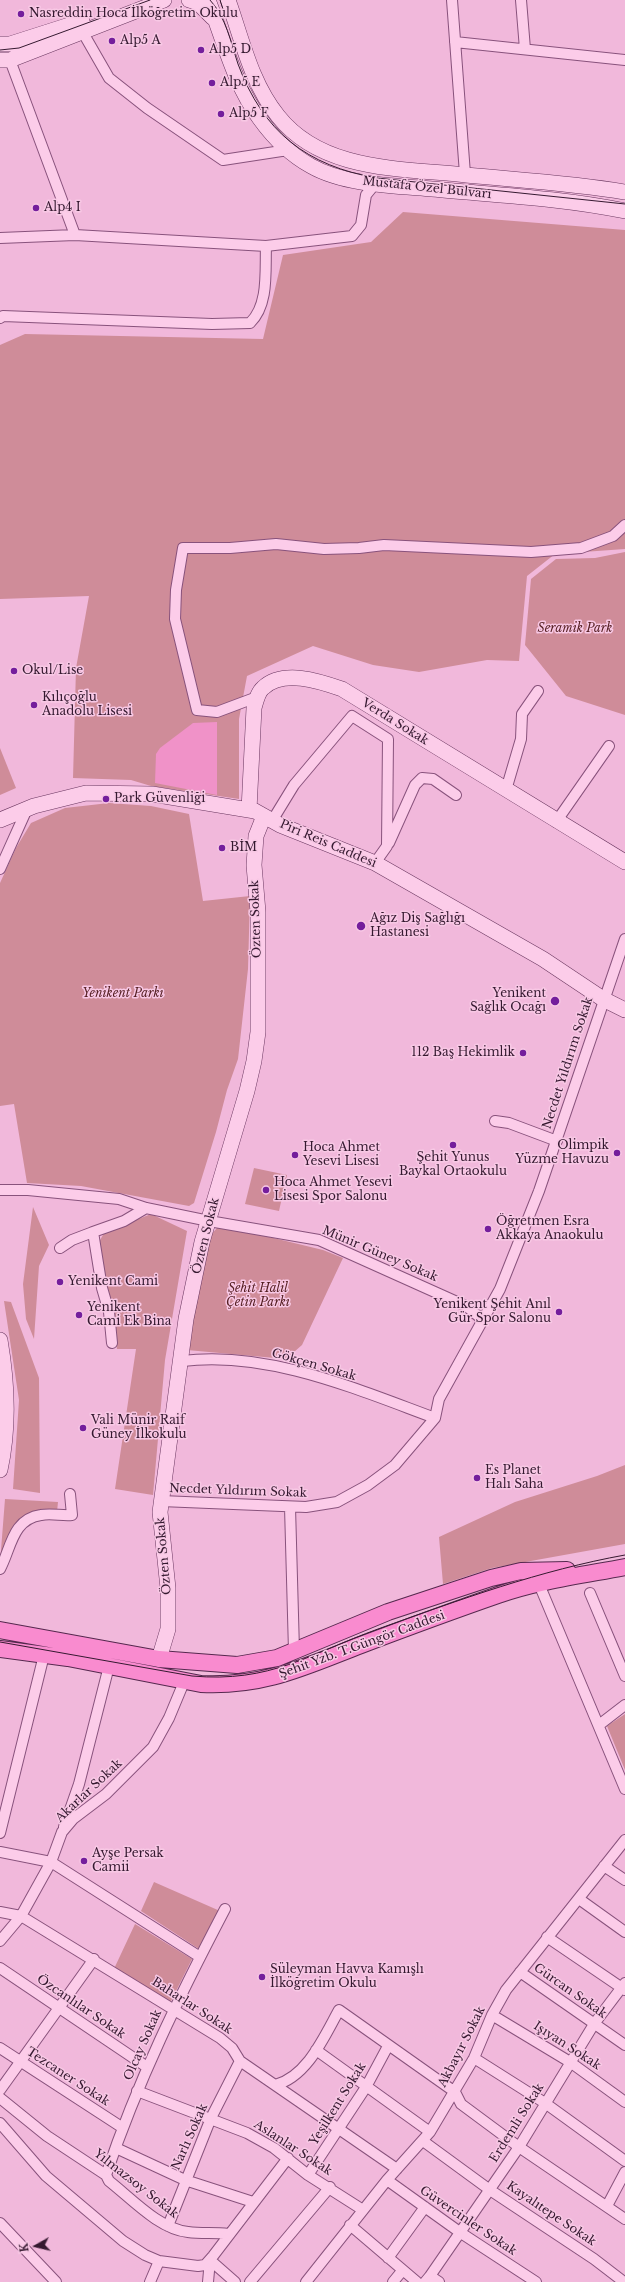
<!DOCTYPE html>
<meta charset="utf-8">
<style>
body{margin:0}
#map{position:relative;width:625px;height:2282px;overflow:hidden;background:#f1b8db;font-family:"Libre Baskerville",serif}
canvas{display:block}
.north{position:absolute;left:16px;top:2226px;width:40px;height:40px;-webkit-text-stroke:3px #f8c8e5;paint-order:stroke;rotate:262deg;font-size:11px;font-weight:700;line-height:16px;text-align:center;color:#351930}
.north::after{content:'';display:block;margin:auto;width:14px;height:18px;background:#351930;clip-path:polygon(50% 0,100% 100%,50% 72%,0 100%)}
</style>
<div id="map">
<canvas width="625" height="2282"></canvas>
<div class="north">K</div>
</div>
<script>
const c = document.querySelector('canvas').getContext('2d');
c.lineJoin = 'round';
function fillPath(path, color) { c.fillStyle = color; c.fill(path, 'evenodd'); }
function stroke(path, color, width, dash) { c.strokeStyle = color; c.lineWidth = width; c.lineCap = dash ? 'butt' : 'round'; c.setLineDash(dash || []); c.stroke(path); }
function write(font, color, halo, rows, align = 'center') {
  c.font = font + ' "Libre Baskerville",serif'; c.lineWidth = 3; c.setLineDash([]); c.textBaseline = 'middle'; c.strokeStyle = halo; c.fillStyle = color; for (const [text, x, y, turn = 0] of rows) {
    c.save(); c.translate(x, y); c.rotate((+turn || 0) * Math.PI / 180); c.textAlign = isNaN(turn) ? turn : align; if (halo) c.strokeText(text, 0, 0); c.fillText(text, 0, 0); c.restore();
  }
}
fillPath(new Path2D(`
 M403 212 625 230V549L555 554 527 576 519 661 487 660 419 672 373 665 313 646 247 676 239 719V799L151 786 131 780 73 778 76 668 89 596 0 599V345L25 334 263 339 283 255 371 242Z
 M625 552V715L566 696 525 645 531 579 556 559 595 558Z
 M0 748 16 788 0 795Z
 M109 803 151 806 189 814 203 901 250 896 248 969 238 1059 227 1090 216 1132 194 1203 189 1206 81 1186 27 1183 14 1104 0 1106V883L16 848 31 823 65 808Z
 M254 1168 287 1175 279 1211 245 1204Z
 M33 1207 49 1245 39 1266 34 1339 26 1319 23 1284Z
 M151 1214 187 1231 165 1360 153 1495 115 1489 136 1349H117L98 1244 104 1233Z
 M228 1227 323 1250 343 1258 302 1345 286 1359 187 1350 206 1240 217 1228Z
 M4 1301 11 1302 39 1378 40 1493 13 1489 19 1400Z
 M625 1465V1544L492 1568 443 1584 439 1537 515 1502 597 1476Z
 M5 1499 58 1502 57 1512 24 1516 9 1539 0 1563Z
 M625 1714V1770L607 1726Z
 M154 1882 220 1911 199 1949 141 1911Z
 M135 1924 192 1959 168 2007 113 1971Z`), '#cf8c99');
fillPath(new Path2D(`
 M217 722V795L155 783 156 754 160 748 193 723Z`), '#f092c8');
const street = new Path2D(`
 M452 0 465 174
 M521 0 525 49
 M82 31 109 78 147 108 223 160 288 150
 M455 42 625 60
 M10 60 75 235
 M0 238 75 235 266 246
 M0 318 3 316 212 324 250 323C269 305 265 271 266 246L352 236 361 225 366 195 375 184
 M257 697 217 712 197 710 175 619 176 590 183 548H230L276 544 324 549 359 548 384 545 531 552 581 548 613 536 625 525
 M506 790 521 739 522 714 538 691
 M272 821 294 785 352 716 388 739 387 846 375 863
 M556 822 609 746
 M389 843 415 785 422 778 433 779 456 795
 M0 869 27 809
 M495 1121 509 1123 557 1141
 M0 1190H28L119 1199 146 1208 209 1221 319 1240 466 1306 483 1320
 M60 1248 72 1240 93 1232
 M112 1343 109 1312 102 1288 93 1232 124 1221 146 1208
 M182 1361C267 1350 356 1389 435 1418
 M161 1501 306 1507 337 1502 368 1485 395 1465 435 1418 439 1399 500 1289 539 1191 625 939
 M290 1507 294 1651
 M0 1569C11 1549 12 1519 41 1515 51 1513 62 1516 72 1515L70 1494
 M539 1584 625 1789
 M590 1593 625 1676
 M599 1725 625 1705
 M64 1827 79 1784 109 1666
 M0 1833 44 1655
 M0 1852 51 1862 200 1957
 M604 1866 625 1880
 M579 1899 625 1932
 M0 1912 21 1916 220 2038 232 2048 240 2061 397 2169
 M547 1937 625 1990
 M0 1941 21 1916 51 1862 62 1832 73 1819 106 1794 153 1747 169 1718 184 1682
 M0 1968 147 2067
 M520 1972 625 2045
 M492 2015 570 2062 625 2102
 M0 2048 123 2128
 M316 2050 430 2132
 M474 2058 545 2103 625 2161
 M275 2085C307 2077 324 2037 339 2010L455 2092 461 2104 519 2147 625 2219
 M0 2090 94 1959
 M137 2091 247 2133 274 2148 308 2175 363 2210
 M0 2098 47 2136 106 2175 109 2181C132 2199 159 2229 188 2232 202 2234 215 2232 228 2234
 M0 2123 46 2176 123 2241 145 2255 159 2261 198 2266 205 2265 213 2256 288 2158
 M423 2141 490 2190 594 2259 624 2282
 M116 2148 185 2180 253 2202
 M106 2175C138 2080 179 1997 225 1909
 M308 2175 366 2087 388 2046
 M387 2180 461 2233 536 2282
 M607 2206 625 2172
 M0 2223 56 2282
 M350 2225 417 2282
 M168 2226 211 2118 240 2061
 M388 2258 425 2207
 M210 2260 235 2282
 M430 2276 519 2147 594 2024 625 1983
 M150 2282 159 2261
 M208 2282 210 2260
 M250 2282 330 2187
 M306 2282 387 2180 430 2132 474 2058 492 2015 506 1990 625 1840
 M393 2282 402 2271
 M425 2282 430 2276 439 2282`);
const secondary = new Path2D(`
 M189 0 198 3 213 18
 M208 0C224 40 234 84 260 119 273 137 291 155 311 166 344 185 395 186 432 189 496 195 562 198 625 211
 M228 0C242 39 251 83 278 116 322 172 402 168 466 175 518 180 573 183 625 192
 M0 44H10L82 21
 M0 60H10L164 0
 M249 810 254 708C256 701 258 692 263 688 283 669 319 681 342 689L625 862
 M0 820 34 806 86 793 152 794 255 811 280 825 375 863 543 959 603 999 625 1010
 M0 1340C7 1381 9 1429 0 1470
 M159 1659 168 1629V1588L160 1512 186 1319 202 1242 247 1091 254 1061 258 1032V912L254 865 256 836 264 816`);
const primary = new Path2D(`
 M0 1630 159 1659 237 1665 277 1658 388 1612 491 1578 521 1571 567 1570
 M0 1649 68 1658 201 1684C264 1687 304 1667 361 1645 406 1628 452 1611 498 1595 538 1581 583 1575 625 1567`);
stroke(street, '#88527c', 12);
stroke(secondary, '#69365f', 16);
stroke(primary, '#55284e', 18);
stroke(street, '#fccce9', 10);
stroke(secondary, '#fccce9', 15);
stroke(primary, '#f98bcf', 16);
stroke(new Path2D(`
 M210 0C226 17 231 43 238 64 263 132 307 166 377 178L625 204
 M220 0 225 15
 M0 50 19 48 150 0
 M0 1642 192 1676C271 1683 309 1654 378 1629 459 1600 541 1570 625 1555`), '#351930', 1);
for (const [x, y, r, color] of [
 [21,14,4,"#741e9c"],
 [112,41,4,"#741e9c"],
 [201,50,4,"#741e9c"],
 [212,83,4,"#741e9c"],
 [221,114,4,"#741e9c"],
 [36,208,4,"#741e9c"],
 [14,671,4,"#741e9c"],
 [34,705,4,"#741e9c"],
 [106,799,4,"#741e9c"],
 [222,848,4,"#741e9c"],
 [361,926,5,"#741e9c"],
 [555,1001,5,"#741e9c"],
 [523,1053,4,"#741e9c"],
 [453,1145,4,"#741e9c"],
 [617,1153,4,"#741e9c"],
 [295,1155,4,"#741e9c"],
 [266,1190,4,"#741e9c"],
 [488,1229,4,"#741e9c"],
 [60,1282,4,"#741e9c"],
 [559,1312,4,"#741e9c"],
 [79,1315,4,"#741e9c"],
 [83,1428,4,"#741e9c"],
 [477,1478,4,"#741e9c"],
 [84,1861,4,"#741e9c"],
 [262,1977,4,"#741e9c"]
]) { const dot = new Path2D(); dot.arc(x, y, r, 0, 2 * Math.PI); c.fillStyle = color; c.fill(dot); stroke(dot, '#f8c8e5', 1.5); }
write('12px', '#351930', '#f8c8e5', [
 ["Nasreddin Hoca İlköğretim Okulu",29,14],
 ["Alp5 A",120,41],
 ["Alp5 D",209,50],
 ["Alp5 E",220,83],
 ["Alp5 F",229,114],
 ["Alp4 I",44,208],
 ["Okul/Lise",22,671],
 ["Kılıçoğlu",42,698],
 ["Anadolu Lisesi",42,712],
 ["Park Güvenliği",114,799],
 ["BİM",230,848],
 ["Ağız Diş Sağlığı",370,919],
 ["Hastanesi",370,933],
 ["Yenikent",546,994,"right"],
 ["Sağlık Ocağı",546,1008,"right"],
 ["112 Baş Hekimlik",515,1053,"right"],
 ["Olimpik",609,1146,"right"],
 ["Yüzme Havuzu",609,1160,"right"],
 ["Hoca Ahmet",303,1148],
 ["Yesevi Lisesi",303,1162],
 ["Şehit Yunus",453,1158,"center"],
 ["Baykal Ortaokulu",453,1172,"center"],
 ["Hoca Ahmet Yesevi",274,1183],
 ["Lisesi Spor Salonu",274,1197],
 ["Öğretmen Esra",496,1222],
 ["Akkaya Anaokulu",496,1236],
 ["Yenikent Cami",68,1282],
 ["Yenikent Şehit Anıl",551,1305,"right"],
 ["Gür Spor Salonu",551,1319,"right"],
 ["Yenikent",87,1308],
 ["Cami Ek Bina",87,1322],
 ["Vali Münir Raif",91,1421],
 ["Güney İlkokulu",91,1435],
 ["Es Planet",485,1471],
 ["Halı Saha",485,1485],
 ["Ayşe Persak",92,1854],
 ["Camii",92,1868],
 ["Süleyman Havva Kamışlı",270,1970],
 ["İlköğretim Okulu",270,1984]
], 'left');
write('12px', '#351930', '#f8c8e5', [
 ["Mustafa Özel Bulvarı",427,188,6],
 ["Verda Sokak",395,722,32],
 ["Piri Reis Caddesi",328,844,23],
 ["Özten Sokak",256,919,-92],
 ["Necdet Yıldırım Sokak",568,1063,-72],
 ["Özten Sokak",206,1236,-76],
 ["Münir Güney Sokak",380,1254,23],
 ["Gökçen Sokak",314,1365,16],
 ["Necdet Yıldırım Sokak",238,1491,2],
 ["Özten Sokak",164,1556,-95],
 ["Şehit Yzb. T.Güngör Caddesi",362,1645,-20],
 ["Akarlar Sokak",89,1791,-43],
 ["Gürcan Sokak",570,1991,35],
 ["Baharlar Sokak",192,2006,33],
 ["Özcanlılar Sokak",81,2007,34],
 ["Olcay Sokak",143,2045,-66],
 ["Işıyan Sokak",567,2046,33],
 ["Akbayır Sokak",462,2047,-63],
 ["Tezcaner Sokak",68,2077,33],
 ["Yeşilkent Sokak",338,2104,-58],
 ["Erdemli Sokak",517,2123,-58],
 ["Narlı Sokak",190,2137,-66],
 ["Aslanlar Sokak",293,2148,33],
 ["Yılmazsoy Sokak",136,2184,38],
 ["Kayalıtepe Sokak",551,2214,34],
 ["Güvercinler Sokak",468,2221,34]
]);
write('italic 12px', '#541e21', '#f8c8e5', [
 ["Seramik Park",575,629],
 ["Yenikent Parkı",123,994],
 ["Şehit Halil",258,1289],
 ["Çetin Parkı",258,1303]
]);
</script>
